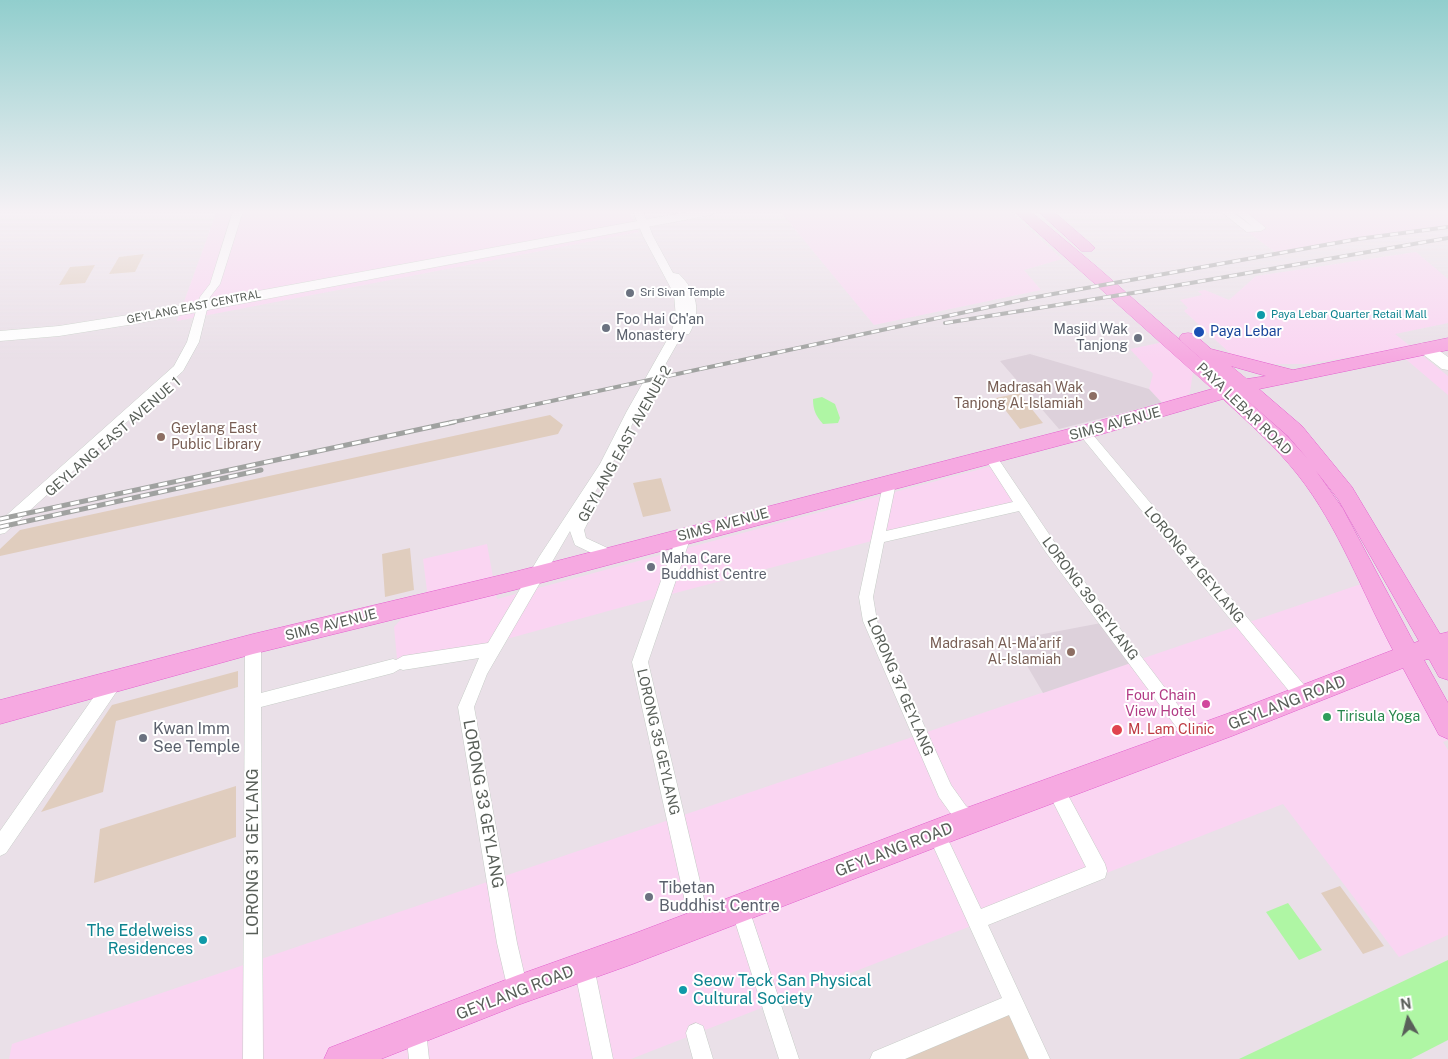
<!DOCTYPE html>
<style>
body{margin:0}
#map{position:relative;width:1448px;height:1059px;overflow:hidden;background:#eae0e8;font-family:"Public Sans",sans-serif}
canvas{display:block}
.north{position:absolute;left:1383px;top:994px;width:50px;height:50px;-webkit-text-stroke:4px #fff;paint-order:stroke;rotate:352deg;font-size:14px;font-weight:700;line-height:20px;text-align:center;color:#595f59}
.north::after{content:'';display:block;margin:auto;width:18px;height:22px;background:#595f59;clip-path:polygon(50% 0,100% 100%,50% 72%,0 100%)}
</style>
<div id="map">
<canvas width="1448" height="1059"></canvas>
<div class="north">N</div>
</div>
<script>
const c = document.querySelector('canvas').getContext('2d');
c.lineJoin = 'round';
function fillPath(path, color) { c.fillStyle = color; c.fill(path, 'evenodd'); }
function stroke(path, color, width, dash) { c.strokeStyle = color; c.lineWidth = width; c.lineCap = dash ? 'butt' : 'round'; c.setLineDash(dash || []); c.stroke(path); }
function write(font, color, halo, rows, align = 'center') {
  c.font = font + ' "Public Sans",sans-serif'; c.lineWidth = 4; c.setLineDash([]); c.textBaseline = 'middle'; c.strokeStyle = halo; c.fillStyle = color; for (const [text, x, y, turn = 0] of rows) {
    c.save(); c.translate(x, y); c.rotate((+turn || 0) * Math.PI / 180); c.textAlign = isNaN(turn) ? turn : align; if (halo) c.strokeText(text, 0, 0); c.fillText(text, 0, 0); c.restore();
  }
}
fillPath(new Path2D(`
 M217 211H629L639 232 177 321Z
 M780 211H1010L1062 259 1024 270 1041 290 874 325Z
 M1219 211H1448V228L1275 252Z
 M1416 252 1448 279V323L1395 334 1448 376V395L1395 350 1306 364H1258L1233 356 1184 311 1188 308 1180 300 1202 295 1198 291 1205 290 1229 300 1256 276Z
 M1164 342 1193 372 1190 392 1186 397 1162 403 1149 389 1153 374 1130 349Z
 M992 466 1015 503 619 608 398 669 394 627 427 591 423 559 487 544 497 599Z
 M1361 584 1448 734V740L1443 742 1448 750V935L1399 957 1283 804 631 1059H9L12 1044Z`), '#fad5f2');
fillPath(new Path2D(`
 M1030 354 1149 389 1162 403 1059 429 1000 361Z
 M1101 623 1131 663 1043 693 1012 640Z`), '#ddd1db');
fillPath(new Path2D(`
 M144 254 135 272 109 274 119 257Z
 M95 265 85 283 59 285 70 267Z
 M1019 393 1043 423 1020 429 996 398Z
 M550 415 563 425 558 434 0 556V549L20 530Z
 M661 478 671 511 643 517 633 483Z
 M410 548 414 590 385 597 382 554Z
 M238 671V687L116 721 103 792 41 812 112 705Z
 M236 786V837L94 883 100 829Z
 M1340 886 1384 946 1363 954 1321 893Z
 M1014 1003 1040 1059H882Z`), '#e0cdbe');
fillPath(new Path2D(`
 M822 397 835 404 840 418 838 423 823 424C816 416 813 410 813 399Z
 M1288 903 1322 950 1299 960 1266 912Z
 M1448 960V1040L1411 1059H1239Z`), '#aff6a4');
const street = new Path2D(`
 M233 211H243L220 284 210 297 199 342 183 371 5 533 0 534V521L174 366 187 342 200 297 210 284Z
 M633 211H643L653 236 673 273 679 274C697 292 702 312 689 334L682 335 639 411 611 466 592 497 596 498 598 502 584 530 586 538 614 551 616 555 614 559 609 561 604 559 575 545 570 531 487 674 474 707 517 943 528 990 525 997 518 1000 511 997 508 990 497 943 458 707 479 658 403 670 400 669 393 673 261 707 263 1059H243L245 644 248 639 253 637 258 639 261 644V693L393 659 396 660 403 656 488 643 539 557 600 464 627 411 671 333 676 318 674 294 643 236Z
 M1220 211H1231L1253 227 1234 211H1245L1266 228 1261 231 1247 232Z
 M1084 428 1088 429 1310 692 1312 697 1310 702 1304 704 1298 702 1080 435 1078 432Z
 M990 452 995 454 1055 543 1203 738 1201 744 1195 746 1189 744 1045 551 1019 511 884 542 873 597 877 621 951 785 966 806 977 814 980 820 977 826 971 829 954 818 939 797 863 621 859 597 884 480H894L896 483 886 531 1013 502 984 457 985 454Z
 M684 531 689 532 691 536 648 662 710 924 707 931 700 934 693 931 690 924 632 662 677 536 679 532Z
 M113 676 119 678 121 683 119 688 6 853 0 856V831L107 678Z
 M1056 781 1062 784 1105 864 1107 871 1105 878 988 925 1050 1059H1029L1009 1015 905 1059H870L873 1052 1002 998 930 839 927 833 930 827 936 824 942 827 981 909 1086 867 1047 790 1050 784Z
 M740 900 747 902 749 909 799 1059H779L731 909 733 902Z
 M584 957 591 960 594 967 613 1059H593L574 967 577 960Z
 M416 1021 423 1024 426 1031 429 1059H409L406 1031 409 1024Z
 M696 1023 703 1026 713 1059H693L686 1033 689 1026Z`);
const secondary = new Path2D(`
 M692 211H717L711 215 128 325 59 336 0 341V331L59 326 128 315Z
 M1425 343 1430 344 1448 357V370L1442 369 1420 352 1417 348 1420 344Z`);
const primary = new Path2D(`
 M1014 211H1030L1097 267 1230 384 1182 342 1179 338 1182 334 1188 333 1194 334 1211 349 1293 370 1448 338V350L1259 389 1302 426 1352 487 1440 634 1448 632V680L1439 677 1429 659 1424 660 1448 703V739L1439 735 1403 668 1232 736 955 840 633 964 518 1005 381 1059H324L329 1048 518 975 633 934 955 812 1232 712 1393 650C1362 592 1339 527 1298 475 1276 447 1249 423 1223 399L1088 438 514 590 253 654 0 724V700L253 634 514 572 1088 424 1212 389ZM1231 366 1266 376 1247 379ZM1240 394 1288 436 1307 458 1286 435ZM1316 471 1338 499 1419 641 1414 643 1343 509Z
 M1038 211H1053L1092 245 1095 248 1092 251H1082Z`);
stroke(street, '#c6ccc7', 1);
stroke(secondary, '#cbd2cb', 1);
stroke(primary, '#e261ce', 1);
fillPath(street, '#fff');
fillPath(secondary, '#fff');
fillPath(primary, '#f6a9e1');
const railFar1 = new Path2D(`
 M945 323 1145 291 1448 238
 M449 423 1031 298 1358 239 1448 227`);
const rail = new Path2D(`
 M0 519 454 422
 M0 527 261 470`);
stroke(railFar1, '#a0a2a0', 4);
stroke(rail, '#a0a2a0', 5);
stroke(railFar1, '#fff', 2.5, [8]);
stroke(rail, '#fff', 3, [9]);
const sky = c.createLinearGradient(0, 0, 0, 359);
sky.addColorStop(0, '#91cecd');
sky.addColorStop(0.59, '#f6f1f5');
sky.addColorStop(1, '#f6f1f500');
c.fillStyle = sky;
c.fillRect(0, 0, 1448, 359);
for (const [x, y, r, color] of [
 [630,293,5,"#6b7280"],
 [1261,315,5,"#0f9aa8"],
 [606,328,5,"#6b7280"],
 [1199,332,6,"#1a4fb4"],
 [1138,338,5,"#6b7280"],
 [1093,396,5,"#8d6e63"],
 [161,437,5,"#8d6e63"],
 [651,567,5,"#6b7280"],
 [1071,652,5,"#8d6e63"],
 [1206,704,5,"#d1479c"],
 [1327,717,5,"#2e9e5b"],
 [1117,730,6,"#e0444e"],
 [143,738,5,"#6b7280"],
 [649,897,5,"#6b7280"],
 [203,940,5,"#0f9aa8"],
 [683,990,5,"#0f9aa8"]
]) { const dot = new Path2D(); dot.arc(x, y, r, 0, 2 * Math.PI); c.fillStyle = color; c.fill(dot); stroke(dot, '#fff', 2); }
write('11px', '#5b616d', '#fff', [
 ["Sri Sivan Temple",640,293]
], 'left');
write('11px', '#595f59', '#fff', [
 ["GEYLANG EAST CENTRAL",194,307,-11]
]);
write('11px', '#0d838f', '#fff', [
 ["Paya Lebar Quarter Retail Mall",1271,315]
], 'left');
write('14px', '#5b616d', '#fff', [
 ["Foo Hai Ch'an",616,320],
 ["Monastery",616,336],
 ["Masjid Wak",1128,330,"right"],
 ["Tanjong",1128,346,"right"],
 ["Maha Care",661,559],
 ["Buddhist Centre",661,575]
], 'left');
write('14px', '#164399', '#fff', [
 ["Paya Lebar",1210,332]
], 'left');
write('14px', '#785e54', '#fff', [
 ["Madrasah Wak",1083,388],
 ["Tanjong Al-Islamiah",1083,404],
 ["Geylang East",171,429,"left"],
 ["Public Library",171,445,"left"],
 ["Madrasah Al-Ma'arif",1061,644],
 ["Al-Islamiah",1061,660]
], 'right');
write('14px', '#595f59', '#fff', [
 ["PAYA LEBAR ROAD",1244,409,44],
 ["SIMS AVENUE",1115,424,-15],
 ["GEYLANG EAST AVENUE 1",113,437,-41],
 ["GEYLANG EAST AVENUE 2",625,444,-61],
 ["SIMS AVENUE",723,525,-15],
 ["LORONG 41 GEYLANG",1194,565,50],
 ["LORONG 39 GEYLANG",1090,599,53],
 ["SIMS AVENUE",331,625,-14],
 ["LORONG 37 GEYLANG",900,687,67],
 ["LORONG 35 GEYLANG",658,742,77]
]);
write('14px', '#b23c85', '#fff', [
 ["Four Chain",1196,696],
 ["View Hotel",1196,712]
], 'right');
write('14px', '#27864d', '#fff', [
 ["Tirisula Yoga",1337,717]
], 'left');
write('14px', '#be3a42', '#fff', [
 ["M. Lam Clinic",1128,730]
], 'left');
write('16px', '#595f59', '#fff', [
 ["GEYLANG ROAD",1287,703,-21],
 ["LORONG 33 GEYLANG",483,804,80],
 ["GEYLANG ROAD",894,850,-21],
 ["LORONG 31 GEYLANG",253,852,-90],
 ["GEYLANG ROAD",515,993,-21]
]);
write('16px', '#5b616d', '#fff', [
 ["Kwan Imm",153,729],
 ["See Temple",153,747],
 ["Tibetan",659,888],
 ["Buddhist Centre",659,906]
], 'left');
write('16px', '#0d838f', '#fff', [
 ["The Edelweiss",193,931],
 ["Residences",193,949],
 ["Seow Teck San Physical",693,981,"left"],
 ["Cultural Society",693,999,"left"]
], 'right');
</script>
